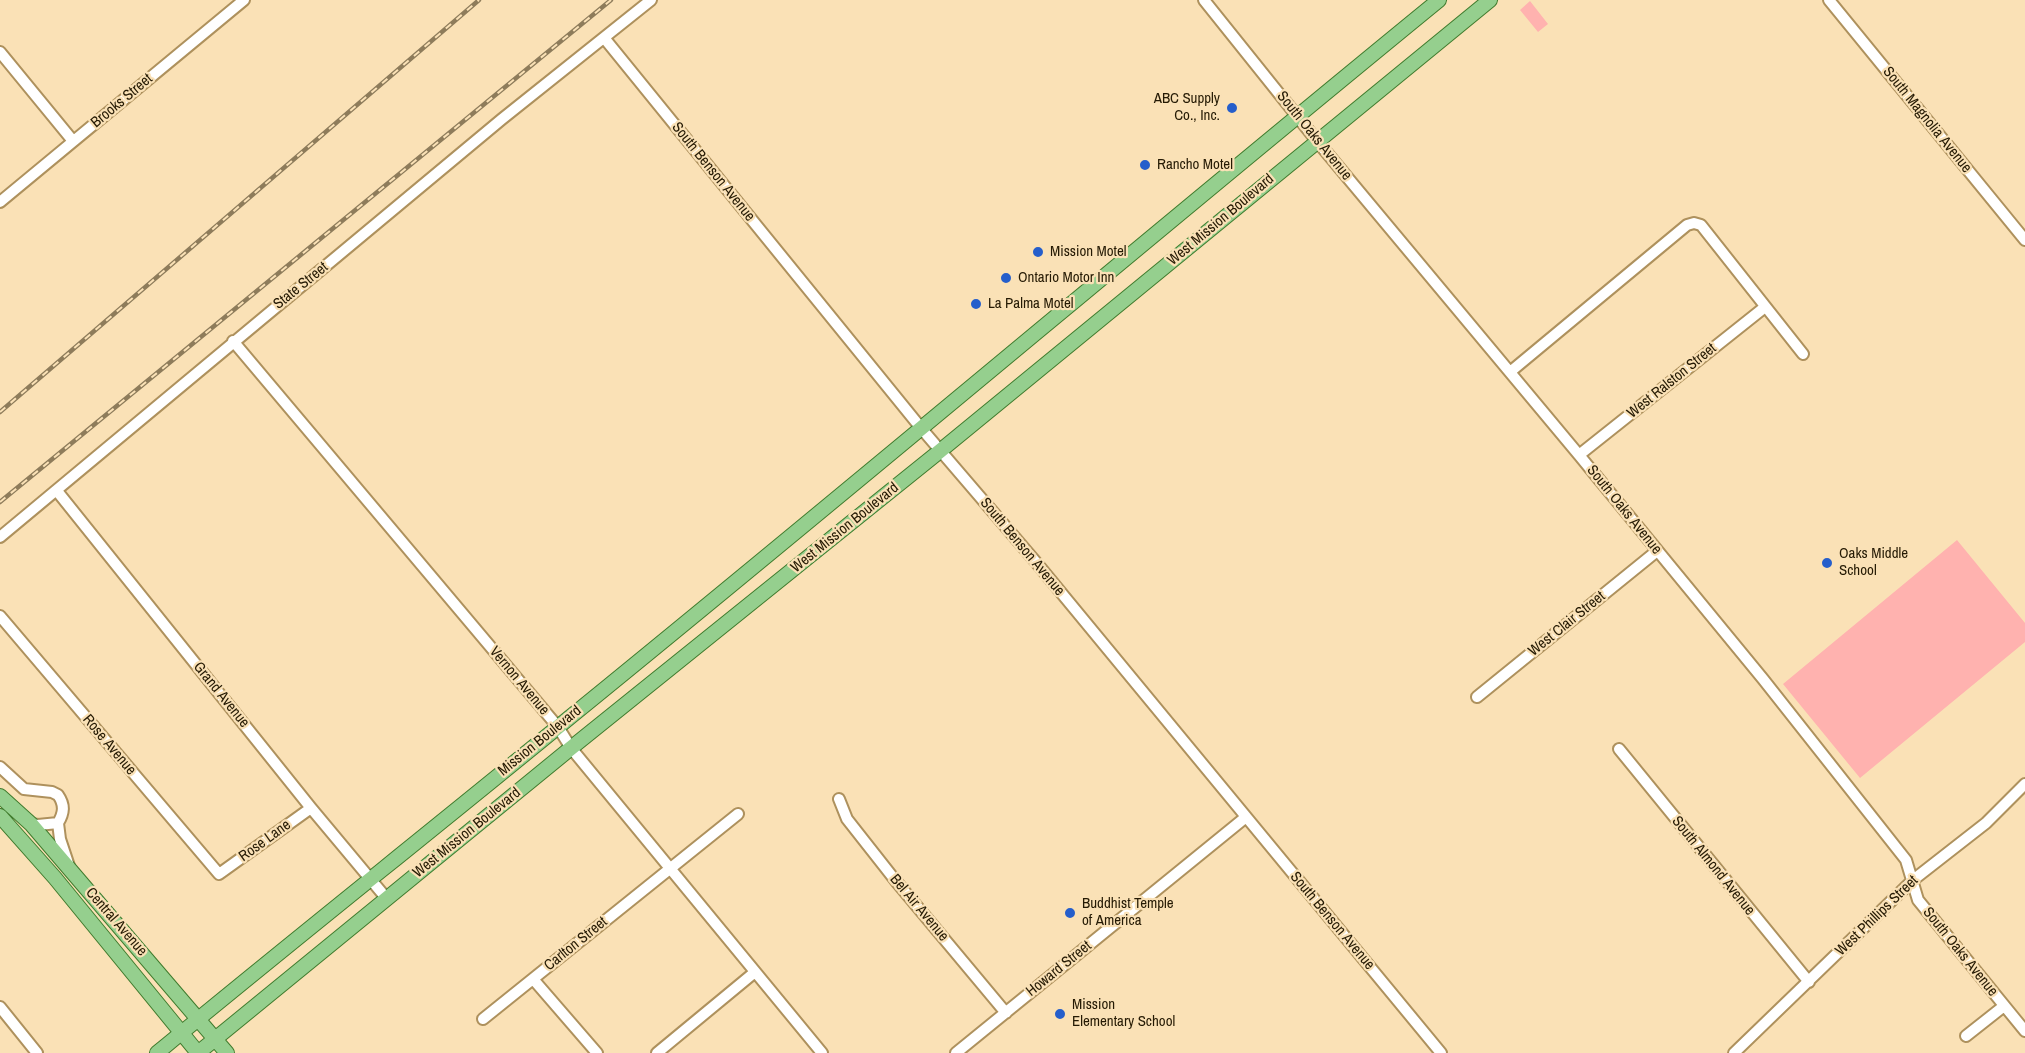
<!DOCTYPE html>
<style>
body{margin:0}
canvas{display:block;background:#fae1b6}
</style>
<canvas width="2025" height="1053"></canvas>
<script>
const c = document.querySelector('canvas').getContext('2d');
c.lineJoin = 'round';
function fillPath(path, color) { c.fillStyle = color; c.fill(path, 'evenodd'); }
function stroke(path, color, width, dash) { c.strokeStyle = color; c.lineWidth = width; c.lineCap = dash ? 'butt' : 'round'; c.setLineDash(dash || []); c.stroke(path); }
function write(font, color, halo, rows, align = 'center') {
  c.font = font + ' "Archivo Narrow",sans-serif'; c.lineWidth = 4.5; c.setLineDash([]); c.textBaseline = 'middle'; c.strokeStyle = halo; c.fillStyle = color; for (const [text, x, y, turn = 0] of rows) {
    c.save(); c.translate(x, y); c.rotate((+turn || 0) * Math.PI / 180); c.textAlign = isNaN(turn) ? turn : align; if (halo) c.strokeText(text, 0, 0); c.fillText(text, 0, 0); c.restore();
  }
}
fillPath(new Path2D(`
 M1530 1 1548 24 1538 32 1520 10Z
 M1957 540 2025 623V642L1860 778 1783 684Z`), '#ffb2af');
const minor = new Path2D(`
 M1204 0 1317 141 1579 455 1763 679 1906 860 1918 900 2025 1031
 M1829 0 2025 240
 M605 39 921 428 1035 561 1441 1053
 M0 52 73 141
 M0 202 244 0
 M233 341 558 727 571 748 822 1053
 M1510 372 1687 225 1694 223 1701 225 1803 354
 M1579 455 1765 307
 M57 491 311 808 387 899
 M0 537 502 119 651 0
 M0 616 219 874 311 808
 M1477 697 1657 551
 M1619 749 1809 982
 M0 767 24 789 52 792 58 795C65 805 64 813 58 823
 M839 799 847 819 895 880 1006 1013
 M58 823 60 839 69 866
 M31 824 38 825 58 823
 M533 979 597 1053
 M0 1007 37 1053
 M483 1019 738 814
 M1966 1036 2004 1006
 M657 1053 755 972
 M956 1053 1246 817
 M1734 1053 1913 880 1986 823 2025 784`);
const major = new Path2D(`
 M0 796 31 824 227 1053
 M0 816 55 878 198 1053
 M157 1053C290 943 425 836 558 727 854 487 1144 241 1439 0
 M198 1053 571 748 940 451 1490 0`);
stroke(minor, '#ae915d', 14);
stroke(major, '#407b2d', 16);
stroke(minor, '#fff', 10);
stroke(major, '#95cf8e', 14);
const rail = new Path2D(`
 M0 412 479 0
 M0 502 611 0`);
stroke(rail, '#8e7c5b', 4.5);
stroke(rail, '#fae1b6', 2, [7]);
for (const [x, y, r, color] of [
 [1232,108,6,"#255ecb"],
 [1145,165,6,"#255ecb"],
 [1038,252,6,"#255ecb"],
 [1006,278,6,"#255ecb"],
 [976,304,6,"#255ecb"],
 [1827,563,6,"#255ecb"],
 [1070,913,6,"#255ecb"],
 [1060,1014,6,"#255ecb"]
]) { const dot = new Path2D(); dot.arc(x, y, r, 0, 2 * Math.PI); c.fillStyle = color; c.fill(dot); stroke(dot, '#fae1b6', 2); }
write('15px', '#251a04', '#fae1b6', [
 ["ABC Supply",1220,99,"right"],
 ["Co., Inc.",1220,116,"right"],
 ["Rancho Motel",1157,165],
 ["Mission Motel",1050,252],
 ["Ontario Motor Inn",1018,278],
 ["La Palma Motel",988,304],
 ["Oaks Middle",1839,554],
 ["School",1839,571],
 ["Buddhist Temple",1082,904],
 ["of America",1082,921],
 ["Mission",1072,1005],
 ["Elementary School",1072,1022]
], 'left');
write('15px', '#251a04', '#fae1b6', [
 ["Brooks Street",122,101,-40],
 ["South Magnolia Avenue",1927,120,51],
 ["South Oaks Avenue",1314,136,51],
 ["South Benson Avenue",713,172,51],
 ["West Mission Boulevard",1221,220,-40],
 ["State Street",301,286,-39],
 ["West Ralston Street",1672,381,-39],
 ["South Oaks Avenue",1624,510,51],
 ["West Mission Boulevard",845,528,-39],
 ["South Benson Avenue",1022,547,50],
 ["West Clair Street",1567,624,-39],
 ["Vernon Avenue",519,681,50],
 ["Grand Avenue",221,695,51],
 ["Mission Boulevard",540,741,-39],
 ["Rose Avenue",109,745,50],
 ["West Mission Boulevard",467,833,-39],
 ["Rose Lane",265,841,-36],
 ["South Almond Avenue",1713,866,51],
 ["Bel Air Avenue",919,908,50],
 ["West Phillips Street",1877,916,-44],
 ["South Benson Avenue",1332,921,50],
 ["Central Avenue",116,922,49],
 ["Carlton Street",576,944,-39],
 ["South Oaks Avenue",1960,952,51],
 ["Howard Street",1059,969,-39]
]);
</script>
